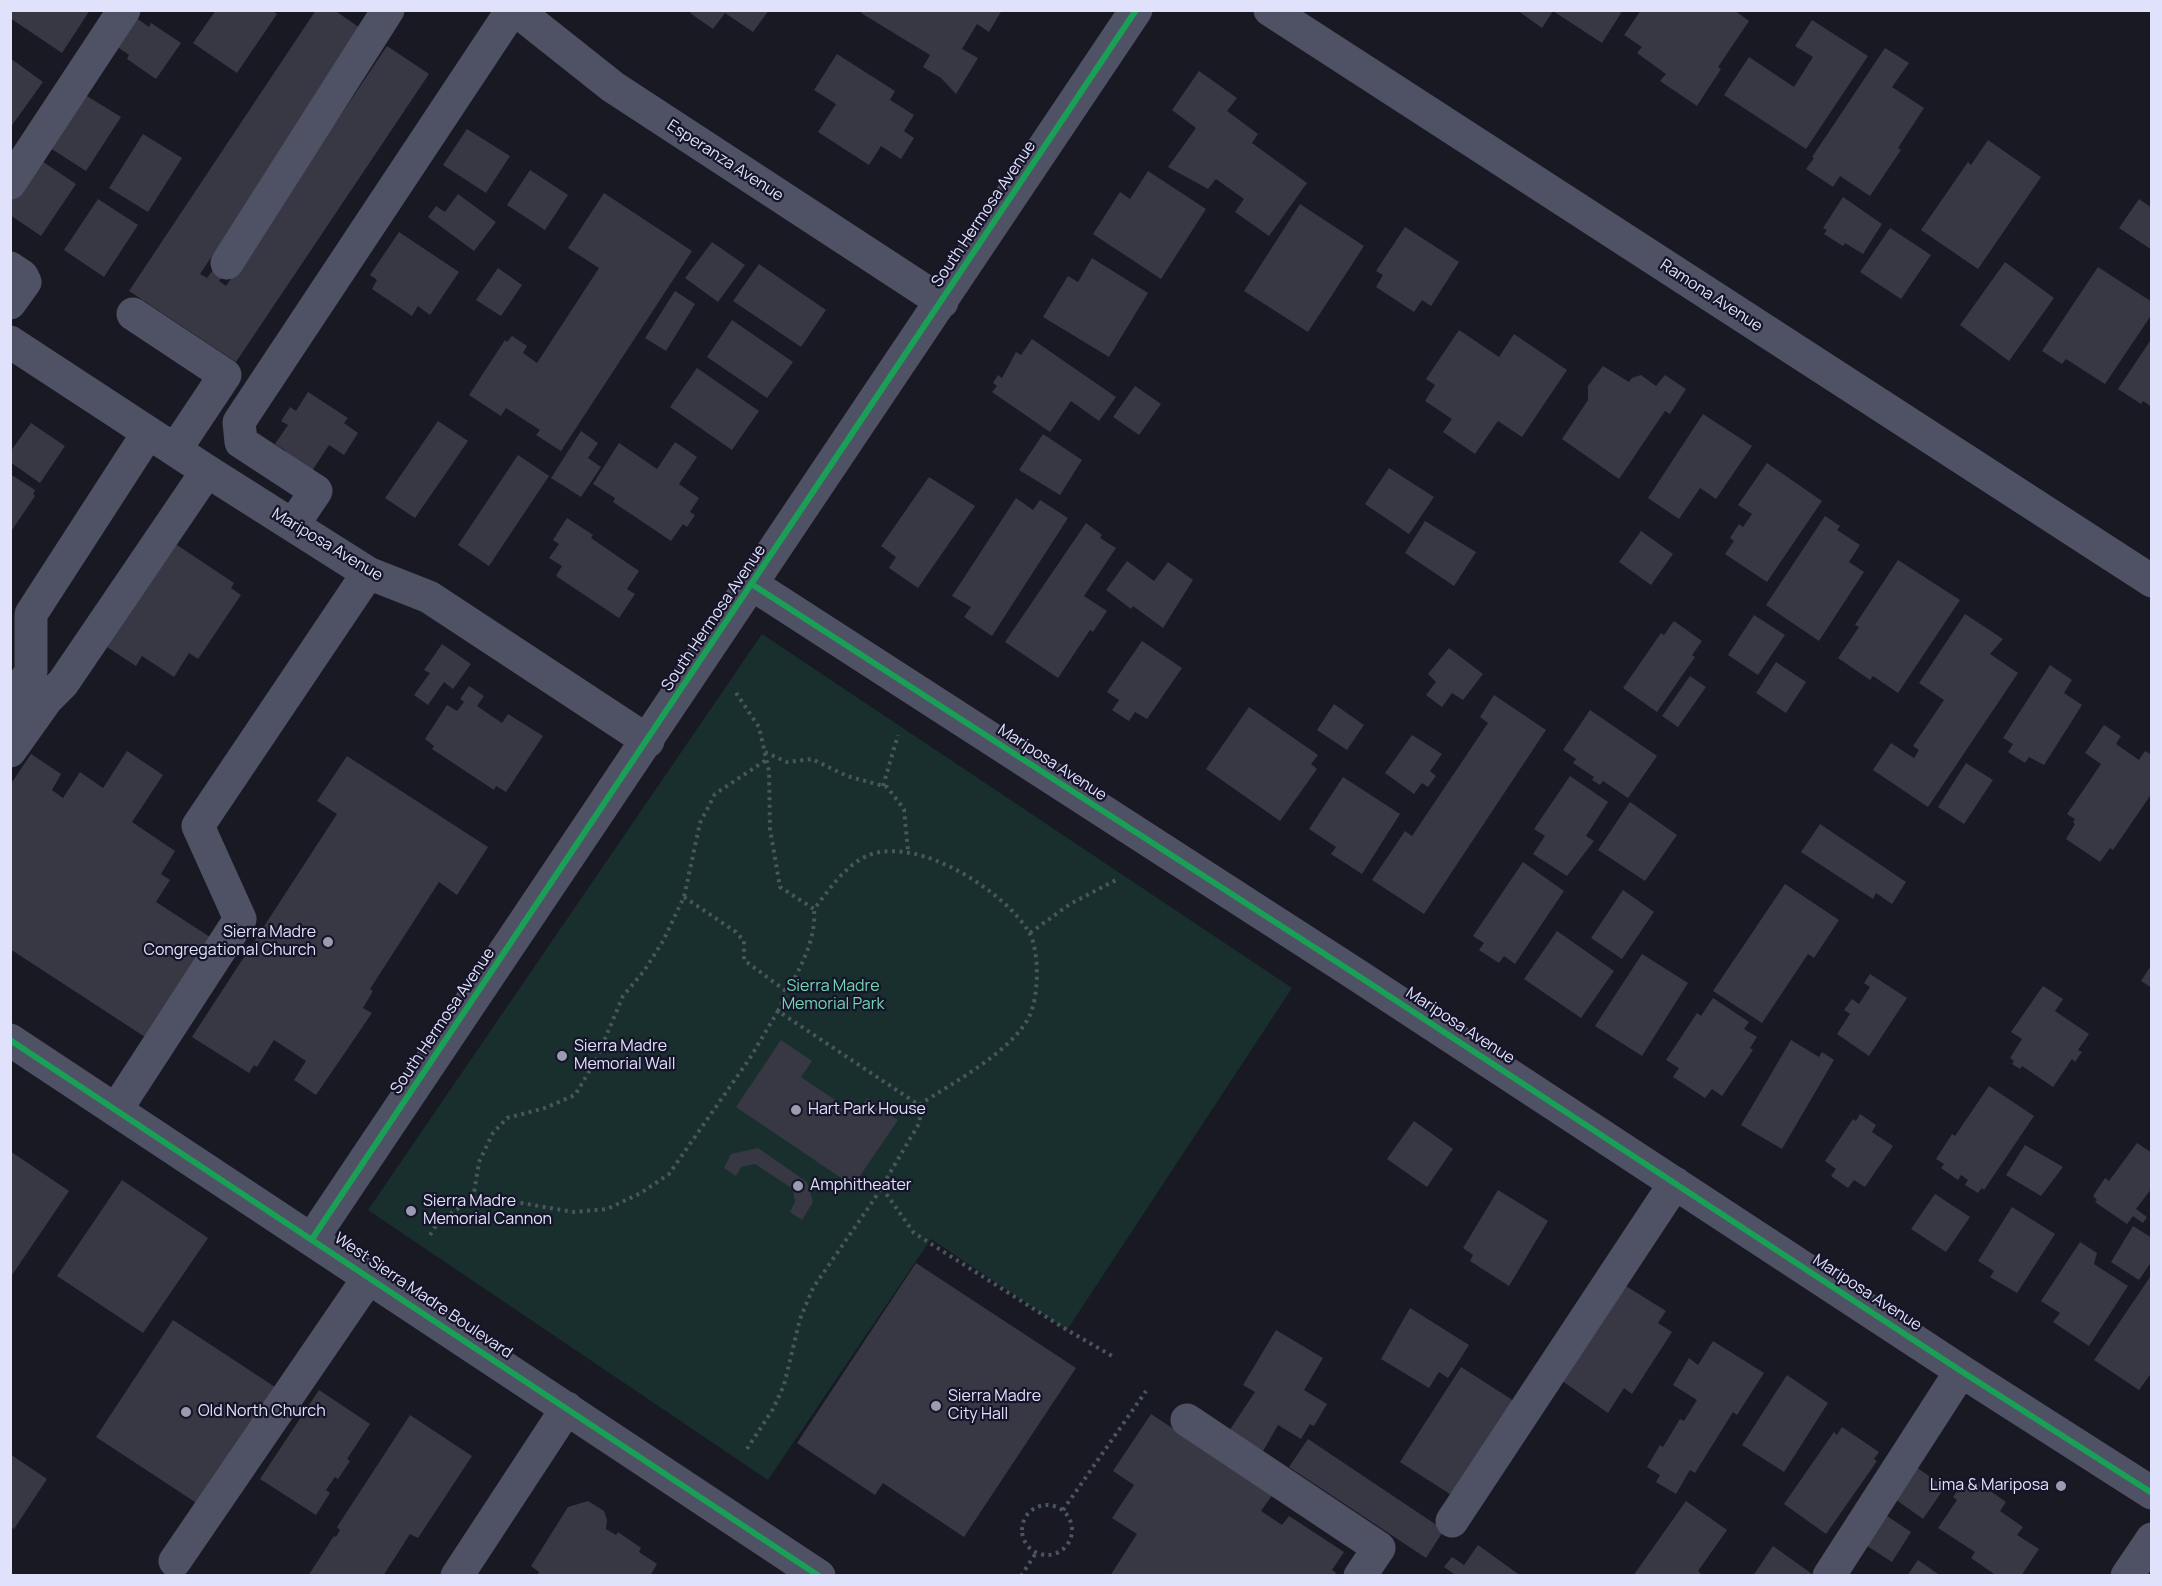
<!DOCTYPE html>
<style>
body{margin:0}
#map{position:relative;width:2162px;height:1586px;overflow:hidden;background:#191924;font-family:Manrope,sans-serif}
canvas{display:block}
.frame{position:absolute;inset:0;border:12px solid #e0e1fb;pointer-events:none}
</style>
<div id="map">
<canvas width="2162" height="1586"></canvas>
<div class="frame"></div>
</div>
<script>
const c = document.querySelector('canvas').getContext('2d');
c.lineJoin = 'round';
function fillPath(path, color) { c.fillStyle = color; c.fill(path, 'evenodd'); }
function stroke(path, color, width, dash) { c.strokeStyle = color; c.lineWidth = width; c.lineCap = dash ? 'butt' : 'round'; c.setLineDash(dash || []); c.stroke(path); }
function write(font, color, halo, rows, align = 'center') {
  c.font = font + ' Manrope,sans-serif'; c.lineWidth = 4.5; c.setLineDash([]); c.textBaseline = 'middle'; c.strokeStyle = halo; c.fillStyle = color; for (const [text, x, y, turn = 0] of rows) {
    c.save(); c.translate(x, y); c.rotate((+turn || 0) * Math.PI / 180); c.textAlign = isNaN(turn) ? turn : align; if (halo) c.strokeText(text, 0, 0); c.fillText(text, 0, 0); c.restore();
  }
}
fillPath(new Path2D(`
 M762 634 1292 988 1067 1330 931 1239 768 1480 368 1210Z`), '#182f2d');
fillPath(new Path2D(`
 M10 10H90L62 53 10 18Z
 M216 10H271L277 14 237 73 193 43Z
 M316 10H334L363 30 200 274 207 278 213 270 222 277 219 281 226 286 387 46 429 74 236 362 129 291Z
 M693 10H769L753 32 725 13 713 29 690 13Z
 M863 10H1002L989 32 977 24 962 49 978 58 956 94 941 78 923 67 930 55 861 13Z
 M1517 10H1623L1602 43 1553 11 1542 28Z
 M1641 10H1734L1749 21 1718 67 1721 69 1697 106 1660 81 1666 74 1637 53 1642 47 1624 35Z
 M132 15 149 27 151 23 181 43 156 79 127 59 129 55 112 43Z
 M1812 20 1868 56 1806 149 1724 95 1749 57 1794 87 1813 57 1795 46Z
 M1885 48 1909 63 1892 87 1924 108 1898 148 1901 150 1870 196 1840 176 1833 187 1806 169 1814 158 1812 157Z
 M837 54 895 91 890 100 914 115 904 131 914 138 901 159 881 146 869 165 818 132 836 104 814 90Z
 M10 58 43 82 10 128Z
 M1199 71 1237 98 1227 111 1258 134 1252 143 1307 183 1269 236 1235 212 1244 199 1216 179 1208 189 1168 167 1196 128 1172 110Z
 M82 93 121 117 86 171 47 146Z
 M467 129 510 156 486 193 443 165Z
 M143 134 182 158 148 212 109 188Z
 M1988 140 2041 177 1978 269 1921 230 1968 162 1971 165Z
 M39 159 76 184 41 236 10 215V200Z
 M530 170 568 195 545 230 507 205Z
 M1148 171 1206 209 1161 279 1093 234 1120 192 1130 199Z
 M604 193 692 251 561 451 536 435 540 430 506 408 501 416 469 395 505 340 507 342 512 336 527 346 523 353 537 363 599 268 568 248Z
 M458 194 496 222 474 251 428 217 436 206 445 212Z
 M1843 197 1882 224 1863 254 1845 243 1843 246 1824 234 1827 230 1823 228Z
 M98 199 138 225 104 277 64 250Z
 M2139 199 2152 208V250L2119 228Z
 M1300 204 1364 246 1308 332 1244 291Z
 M1405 227 1459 262 1431 306 1422 300 1414 312 1376 287 1383 275 1376 271Z
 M1890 228 1931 255 1901 299 1860 272Z
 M399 232 459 272 430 315 418 306 412 316 372 289 377 280 370 275Z
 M712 242 745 265 718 302 685 278Z
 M1092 258 1148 293 1109 357 1043 317 1068 276 1078 282Z
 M2005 262 2054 298 2009 361 1960 325Z
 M759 264 826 310 801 347 733 301Z
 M2098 267 2152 302V314L2105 384 2066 359 2062 364 2042 351Z
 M498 268 522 285 501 316 476 300Z
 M675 291 695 304 666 351 645 338Z
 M732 320 793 362 767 398 707 357Z
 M1459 330 1499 357 1514 334 1567 370 1522 437 1498 421 1475 454 1443 432 1452 419 1425 401 1435 385 1426 379Z
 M2152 338V407L2143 401 2141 404 2118 389Z
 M1032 339 1116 397 1099 421 1071 401 1050 432 992 392 997 386 993 383 998 375 1002 378 1016 352 1021 355Z
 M1603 366 1629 382 1632 378 1641 375 1656 386 1665 375 1686 389 1670 414 1665 411 1619 479 1562 439 1588 400V386Z
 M697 368 759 411 732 450 670 407Z
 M1135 386 1161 404 1139 435 1113 417Z
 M308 392 348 418 344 423 358 433 344 455 329 445 312 471 281 459 286 451 275 444 288 425 281 421 290 407 296 411Z
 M1703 414 1752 446 1716 499 1700 488 1679 519 1648 498Z
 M438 421 468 441 415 518 385 498Z
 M31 423 65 446 40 483 10 462V452Z
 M581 431 598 443 588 458 601 467 581 497 551 478Z
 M1043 434 1082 460 1060 495 1019 470Z
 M675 442 697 457 679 484 699 498 690 512 695 515 687 527 683 524 671 541 613 502 615 498 593 484 619 443 657 469Z
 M518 455 549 476 489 566 458 545Z
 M1767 463 1822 501 1767 582 1725 554 1734 541 1730 538 1739 524 1743 527 1752 514 1738 505Z
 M1389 468 1434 497 1409 534 1365 504Z
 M10 474 35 490 33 494 35 496 10 533Z
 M929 477 975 506 918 588 889 568 896 557 881 546Z
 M1016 498 1033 510 1040 500 1068 518 992 636 964 617 971 607 952 596Z
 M1825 516 1840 526 1837 530 1860 545 1849 562 1864 572 1819 641 1766 605Z
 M567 518 593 535 591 538 639 571 627 589 635 594 619 618 556 576 562 566 549 558 559 544 553 540Z
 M1425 521 1476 552 1454 586 1405 553Z
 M1086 523 1102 535 1100 538 1116 548 1084 596 1107 611 1093 632 1090 630 1058 678 1005 642Z
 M1641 531 1673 554 1651 585 1619 562Z
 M168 539 234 583 231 588 241 595 198 659 189 653 174 677 142 656 136 666 107 647Z
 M1898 560 1960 600 1898 693 1873 676 1870 680 1838 658 1859 627 1855 625Z
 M1127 561 1154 581 1168 562 1193 580 1163 628 1133 606 1131 609 1106 590Z
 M1965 614 2003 639 1990 654 2018 673 1928 807 1873 770 1891 743 1914 758 1919 750 1913 746 1944 700 1919 683Z
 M1754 615 1785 635 1758 675 1728 655Z
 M1674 621 1702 641 1692 655 1695 657 1657 712 1623 688 1661 633 1664 635Z
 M1142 641 1182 668 1147 719 1135 712 1129 721 1112 710 1119 700 1107 692Z
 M442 644 471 664 453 689 444 682 428 705 414 695 430 673 424 670Z
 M1449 648 1483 674 1463 700 1452 693 1442 707 1426 695 1436 682 1428 674Z
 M1776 662 1806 682 1786 713 1756 693Z
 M2050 665 2072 680 2064 693 2082 705 2044 765 2029 757 2025 763 2008 752 2013 744 2003 738Z
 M1690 676 1706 687 1678 727 1662 716Z
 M469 686 484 696 477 706 502 723 508 714 543 736 506 792 496 786 494 790 432 749 434 746 425 739 447 705 457 711 464 702 460 699Z
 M1494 695 1546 730 1424 914 1372 880 1405 831 1412 836 1488 723 1480 717Z
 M1334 704 1364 725 1347 750 1317 730Z
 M1249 707 1318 755 1311 764 1317 769 1280 821 1206 769Z
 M1590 710 1657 756 1628 798 1603 781 1600 785 1592 780 1594 777 1573 763 1576 759 1563 750Z
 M2104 725 2121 736 2116 744 2139 760 2145 751 2152 755V793L2113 850 2110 848 2100 862 2066 839 2075 824 2073 822 2075 819 2067 814 2101 764 2085 753Z
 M1412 735 1442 754 1430 771 1436 776 1428 787 1422 783 1414 794 1385 773Z
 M127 751 163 775 132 822 175 851 161 874 170 880 156 902 210 937 145 1037 10 949V785L31 754 61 774 52 790 63 798 80 772 103 788Z
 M347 756 488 847 457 895 439 882 370 989 373 991 363 1008 372 1013 316 1095 294 1080 306 1061 274 1040 257 1067 254 1065 249 1073 192 1037 337 814 317 801Z
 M1966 763 1993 780 1964 824 1938 807Z
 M1570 776 1608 802 1586 836 1594 841 1567 876 1533 854 1545 836 1534 829Z
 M1343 777 1400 814 1362 874 1331 854 1336 847 1309 829Z
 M1630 802 1677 835 1645 881 1598 850Z
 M1820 824 1906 882 1892 904 1876 893 1873 899 1801 852Z
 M1523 862 1564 891 1515 964 1504 956 1499 963 1479 950 1484 943 1473 936Z
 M1785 884 1839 920 1814 958 1808 954 1762 1023 1713 991Z
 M1623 890 1654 912 1622 959 1591 938Z
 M1557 931 1614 971 1581 1018 1524 979Z
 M1642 954 1688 983 1642 1056 1595 1026Z
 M2152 964V988L2141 981Z
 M1870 974 1907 998 1869 1056 1837 1034 1850 1014 1844 1010 1852 999 1859 1004 1870 987 1864 983Z
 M2043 986 2063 999 2055 1011 2089 1034 2078 1050 2082 1052 2075 1062 2072 1059 2053 1087 2022 1066 2020 1069 2012 1064 2014 1061 2010 1058 2022 1039 2011 1032Z
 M1713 998 1749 1022 1744 1029 1757 1037 1750 1048 1753 1050 1722 1096 1712 1089 1705 1098 1673 1077 1679 1068 1666 1060 1697 1013 1701 1016Z
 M781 1040 812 1061 801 1077 856 1114 867 1098 898 1120 853 1186 736 1107Z
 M1791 1040 1819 1057 1822 1052 1834 1060 1782 1149 1741 1125Z
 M1989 1086 2034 1116 1984 1190 1982 1188 1978 1193 1965 1185 1968 1180 1961 1175 1958 1180 1941 1168 1944 1164 1936 1159 1952 1134 1955 1136Z
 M1860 1114 1876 1125 1872 1132 1893 1146 1865 1187 1854 1180 1848 1188 1831 1176 1836 1169 1825 1161 1853 1119 1856 1121Z
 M1414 1121 1453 1149 1427 1187 1387 1159Z
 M2137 1143 2152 1153V1188L2136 1209 2147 1217 2143 1223 2133 1216 2127 1224 2095 1202 2097 1200 2093 1196 2105 1178 2109 1181Z
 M2025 1145 2063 1167 2041 1196 2006 1175Z
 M758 1148 807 1182 813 1202 802 1220 790 1212 795 1202 793 1189 755 1164 741 1167 736 1176 724 1168 731 1154Z
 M10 1151 69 1191 10 1278Z
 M122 1180 208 1238 143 1333 57 1276Z
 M1498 1190 1548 1221 1509 1286 1470 1261 1473 1255 1463 1248Z
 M1935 1194 1970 1217 1946 1252 1911 1229Z
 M2012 1207 2055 1234 2017 1293 1990 1277 1994 1271 1978 1261Z
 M2133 1226 2152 1238V1261L2139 1280 2111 1262Z
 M2080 1242 2097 1253 2094 1264 2128 1286 2089 1346 2053 1322 2060 1313 2041 1301Z
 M916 1263 1076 1368 964 1537 883 1483 875 1495 797 1443Z
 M2152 1274V1372L2139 1390 2094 1360Z
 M1621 1283 1666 1311 1658 1323 1672 1332 1632 1394 1624 1388 1608 1413 1558 1378Z
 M1410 1308 1469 1345 1448 1378 1439 1372 1429 1388 1381 1359Z
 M173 1320 275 1387 198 1504 96 1437Z
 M1276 1330 1323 1358 1304 1390 1327 1404 1314 1426 1310 1424 1301 1439 1278 1425 1263 1451 1229 1431 1255 1392 1243 1385Z
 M1713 1341 1764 1373 1737 1415 1733 1412 1695 1473 1690 1470 1676 1494 1656 1482 1660 1475 1647 1467 1660 1445 1663 1447 1680 1419 1684 1421 1697 1400 1673 1385 1689 1358 1698 1365Z
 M1461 1367 1514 1401 1453 1496 1400 1462Z
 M1787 1375 1828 1403 1784 1472 1742 1445Z
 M319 1390 370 1424 347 1459 350 1461 338 1479 335 1477 326 1490 330 1493 316 1515 260 1479Z
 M1151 1414 1273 1494 1261 1511 1282 1525 1289 1516 1344 1552 1332 1570 1336 1573 1335 1576H1110L1137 1534 1112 1518 1134 1485 1113 1471Z
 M410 1415 472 1456 418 1538 410 1534 383 1576H308L334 1536 336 1537 340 1530 337 1527Z
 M1842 1427 1879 1452 1874 1459 1877 1461 1826 1534 1784 1504 1834 1432 1837 1435Z
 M1308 1439 1444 1530 1426 1558 1289 1467Z
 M10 1454 47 1479 14 1529 10 1527Z
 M1916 1467 1945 1487 1923 1519 1895 1499Z
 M1972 1478 2006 1502 2000 1511 2023 1527 2017 1535 2039 1549 2021 1576H1997L1971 1558 1975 1552 1938 1528 1957 1500 1953 1497 1961 1486 1965 1488Z
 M588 1501 604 1511 607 1520 606 1529 616 1535 618 1532 641 1548 639 1552 657 1564 650 1576H537L539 1572 531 1566 568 1507Z
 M1686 1501 1727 1530 1698 1571 1703 1576H1633Z
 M1884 1514 1911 1532 1892 1562 1864 1544Z
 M1478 1545 1521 1576H1457L1444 1567 1452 1557 1464 1565Z
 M1773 1546 1815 1576H1753Z
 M1918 1560 1941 1576H1907Z`), '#383845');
stroke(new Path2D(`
 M736 693 759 727 769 771 770 829 780 887 814 909C829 890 846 864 869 855 919 836 1004 891 1029 932 1040 952 1039 997 1029 1017 1010 1053 952 1083 919 1105L778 1011C793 978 817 946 814 909
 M765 752 787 762 812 759 847 776 887 787 904 809 908 851
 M883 786 898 735
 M684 897 736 932 744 941V960L787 992
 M1030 933 1070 904 1118 879
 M882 1188 914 1233 1067 1330 1114 1357
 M473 1199 479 1162 493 1133 507 1118 545 1108 575 1095 596 1060 623 996 644 971 663 941 684 897 700 823 715 794 766 760
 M430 1235 439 1221 473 1199 493 1198 573 1212 607 1209 641 1193 669 1174 750 1058 778 1011
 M747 1449 773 1409 784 1385 800 1319 813 1288 875 1198 920 1122 919 1105
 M1022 1530a25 25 0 1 1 50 0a25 25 0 1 1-50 0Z
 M1063 1510 1146 1391
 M1021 1576 1036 1553`), '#49555f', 4, [3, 4.5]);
stroke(new Path2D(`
 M516 10 613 87 942 302
 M1270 10 2152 581
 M10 183 124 10
 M227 263 388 10
 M10 268 22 276 25 282 10 303
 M133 314 225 375 175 450
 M10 342 207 471 368 573 429 597 648 741
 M293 525 316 491 241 442 239 422 512 10
 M753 585 1357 975 1961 1371 2152 1493
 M10 703 31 672V614L148 433
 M10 751 47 699 63 683 207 471
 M10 1040 819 1576
 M116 1110 240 919 198 826 368 573
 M312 1239 1136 10
 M1187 1420 1379 1548 1360 1576
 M1452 1521 1675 1183
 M175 1561 369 1277
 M457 1576 567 1408
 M1829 1576 1961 1371
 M2127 1576 2152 1539`), '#4f5164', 33);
stroke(new Path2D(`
 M753 585 1357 975 1961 1371 2152 1493
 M10 1040 819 1576
 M312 1239 1136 10`), '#1a9f57', 6);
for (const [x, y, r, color] of [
 [328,942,6,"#9a9bb0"],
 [562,1056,6,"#9a9bb0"],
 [796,1110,6,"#9a9bb0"],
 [798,1186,6,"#9a9bb0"],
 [411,1211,6,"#9a9bb0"],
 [936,1406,6,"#9a9bb0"],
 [186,1412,6,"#9a9bb0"],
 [2061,1486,6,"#9a9bb0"]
]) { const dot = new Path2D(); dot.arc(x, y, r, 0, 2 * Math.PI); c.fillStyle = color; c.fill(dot); stroke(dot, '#151429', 2); }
write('16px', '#e0e1fb', '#151429', [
 ["Esperanza Avenue",725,161,33],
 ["South Hermosa Avenue",984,214,-56],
 ["Ramona Avenue",1711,296,33],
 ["Mariposa Avenue",327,545,31],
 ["South Hermosa Avenue",714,618,-56],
 ["Mariposa Avenue",1052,763,33],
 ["South Hermosa Avenue",443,1021,-56],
 ["Mariposa Avenue",1460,1026,33],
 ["Mariposa Avenue",1867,1293,33],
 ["West Sierra Madre Boulevard",423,1296,34]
]);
write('16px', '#e0e1fb', '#151429', [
 ["Sierra Madre",316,933,"right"],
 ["Congregational Church",316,951,"right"],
 ["Sierra Madre",574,1047],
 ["Memorial Wall",574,1065],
 ["Hart Park House",808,1110],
 ["Amphitheater",810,1186],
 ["Sierra Madre",423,1202],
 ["Memorial Cannon",423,1220],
 ["Sierra Madre",948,1397],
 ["City Hall",948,1415],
 ["Old North Church",198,1412],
 ["Lima & Mariposa",2049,1486,"right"]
], 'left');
write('16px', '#73d4b0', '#151429', [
 ["Sierra Madre",833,987],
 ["Memorial Park",833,1005]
]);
</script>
